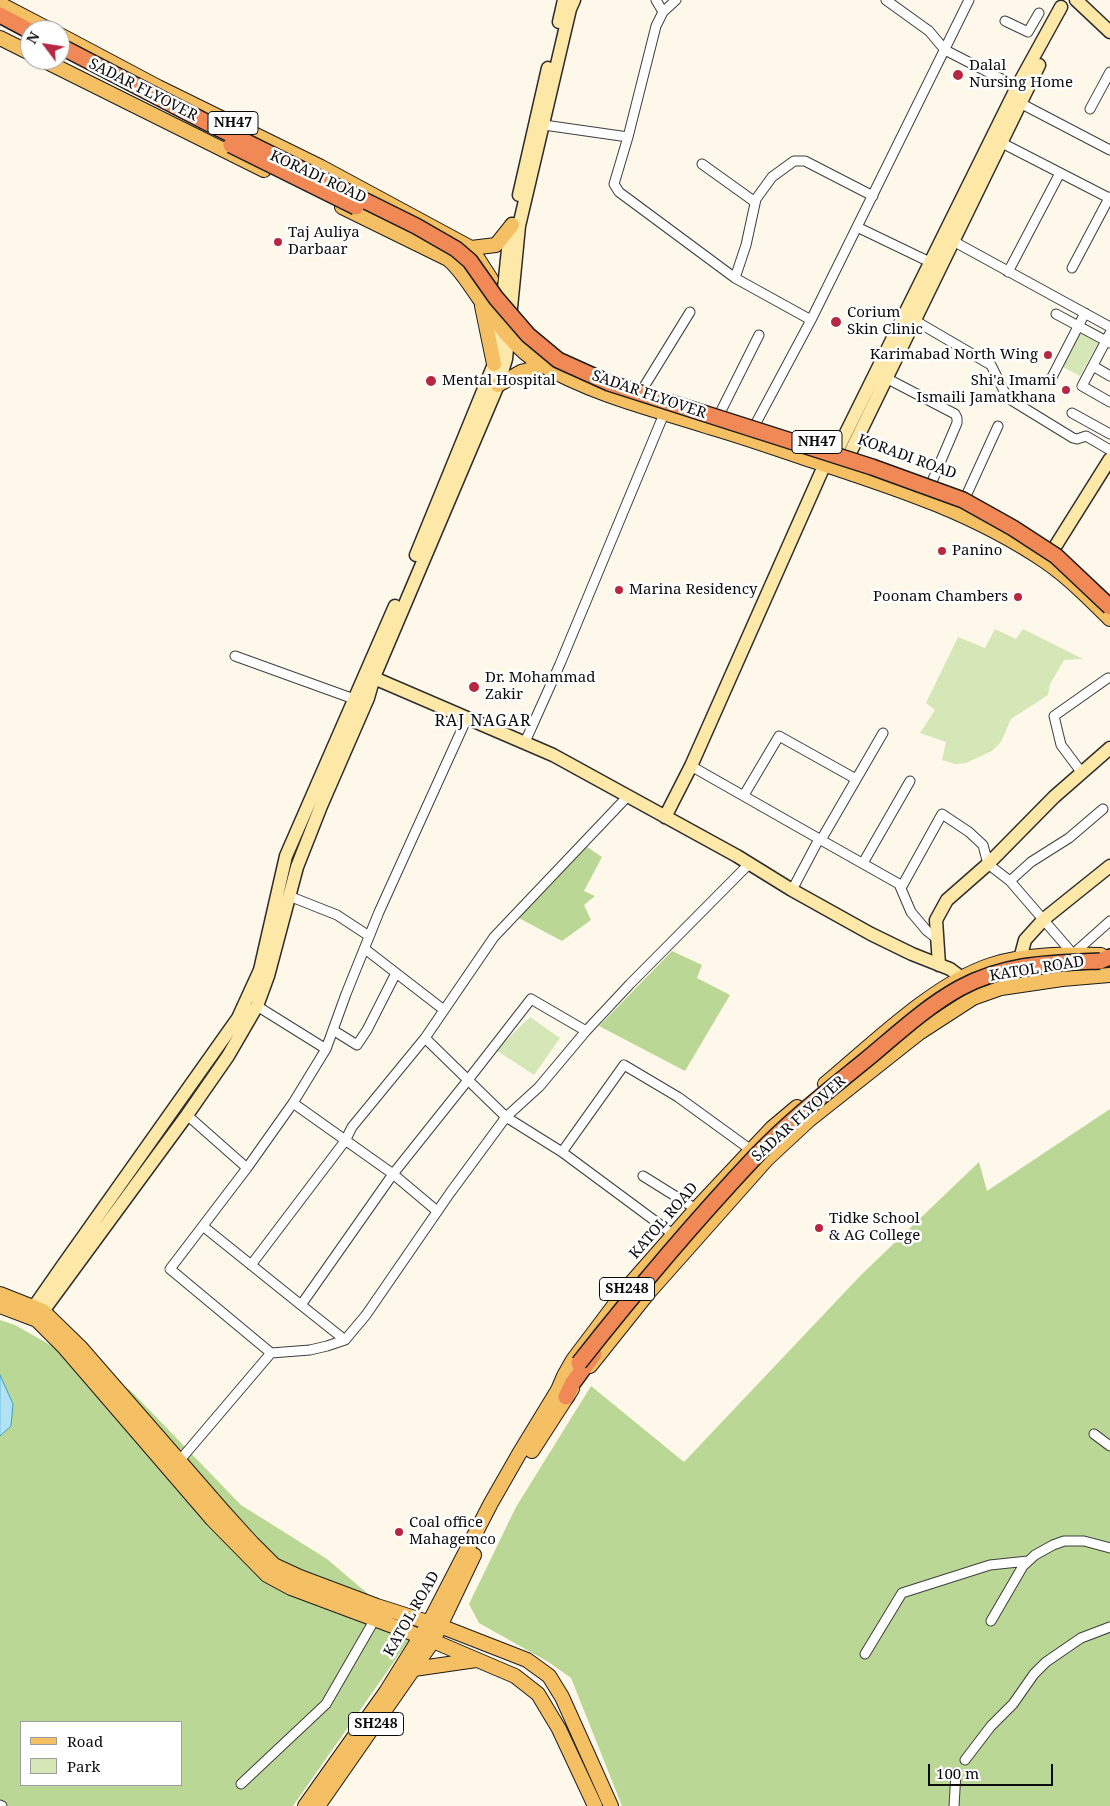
<!DOCTYPE html>
<style>
body{margin:0}
#map{position:relative;width:1110px;height:1806px;overflow:hidden;background:#fef8ea;font-family:"Noto Serif",serif}
canvas{display:block}
.legend{position:absolute;left:20px;top:1721px;width:162px;height:65px;box-sizing:border-box;background:#fff;border:1px solid #9d9d9d;margin:0;padding:6px 9px;list-style:none;font-size:15px;color:#0b0b0b}
.legend li{display:flex;align-items:center;gap:10px;height:25px}
.legend b{width:25px;border:1px solid #9d9d9d}
.north{position:absolute;left:20px;top:20px;width:50px;height:50px;box-sizing:border-box;background:#fff;border:1px solid #9d9d9d;border-radius:50%;rotate:301deg;font-size:14px;font-weight:700;line-height:20px;text-align:center;color:#0b0b0b}
.north::after{content:'';display:block;margin:auto;width:18px;height:22px;background:#b62841;clip-path:polygon(50% 0,100% 100%,50% 72%,0 100%)}
.scale{position:absolute;left:928px;top:1764px;width:125px;height:22px;box-sizing:border-box;border:2px solid #0b0b0b;border-top:0;padding-left:6px;font-size:15px;line-height:18px;white-space:nowrap;color:#0b0b0b;-webkit-text-stroke:4px #fff;paint-order:stroke}
</style>
<div id="map">
<canvas width="1110" height="1806"></canvas>
<ul class="legend">
<li><b style="height:6px;background:#f5bf64"></b>Road</li>
<li><b style="height:14px;background:#d5e7b6"></b>Park</li>
</ul>
<div class="north">N</div>
<div class="scale">100 m</div>
</div>
<script>
const c = document.querySelector('canvas').getContext('2d');
c.lineJoin = 'round';
function fillPath(path, color) { c.fillStyle = color; c.fill(path, 'evenodd'); }
function stroke(path, color, width, dash) { c.strokeStyle = color; c.lineWidth = width; c.lineCap = dash ? 'butt' : 'round'; c.setLineDash(dash || []); c.stroke(path); }
function write(font, color, halo, rows, align = 'center') {
  c.font = font + ' "Noto Serif",serif'; c.lineWidth = 5; c.setLineDash([]); c.textBaseline = 'middle'; c.strokeStyle = halo; c.fillStyle = color; for (const [text, x, y, turn = 0] of rows) {
    c.save(); c.translate(x, y); c.rotate((+turn || 0) * Math.PI / 180); c.textAlign = isNaN(turn) ? turn : align; if (halo) c.strokeText(text, 0, 0); c.fillText(text, 0, 0); c.restore();
  }
}
fillPath(new Path2D(`
 M1078 331 1098 343 1080 376 1059 365Z
 M995 629 1016 639 1023 629 1083 659 1064 660 1050 684 1048 695 1011 719 1001 742 992 751 966 763 955 764 942 760 946 742 920 733 935 710 926 703 958 637 985 648Z
 M530 1017 560 1038 534 1075 496 1050Z`), '#d5e7b6');
fillPath(new Path2D(`
 M584 845 602 857 584 891 595 896 584 905 591 920 562 941 517 917Z
 M672 951 702 965 697 978 730 995 685 1071 599 1026Z
 M1110 1109V1806H622L571 1678 550 1663 479 1623 469 1604 516 1507 591 1386 684 1462 861 1275 979 1162 987 1191Z
 M0 1320 15 1325 130 1390 241 1505 327 1559 414 1633 293 1806H0ZM21 1722H181V1785H21Z`), '#bbd795');
const water = new Path2D(`
 M0 1375 13 1404 11 1426 0 1436Z`);
fillPath(water, '#b1e3f4');
stroke(water, '#3aa2c9', 1);
const street = new Path2D(`
 M656 0 663 12
 M676 0 663 12 656 26 628 137 614 184 619 192 735 278 811 320
 M886 0 929 31 945 50 1021 89
 M1005 21 1028 32 1039 13
 M1020 103 1110 150
 M1090 109 1110 72
 M544 125 628 137
 M1002 143 1109 198 1110 197
 M702 164 755 202
 M857 227 936 265
 M953 241 1110 327
 M1072 268 1109 198
 M1008 272 1060 173
 M735 278 746 245 756 199 772 177 794 161H805L873 196
 M1056 314 1110 343
 M914 320 991 365 1005 393 1011 400 1073 438 1077 439 1086 436 1110 450
 M1110 333 1082 386 1110 402
 M1093 366 1110 376
 M886 378 955 414 957 418V423L931 484
 M1050 381 1085 313
 M642 390 690 312
 M720 413 759 335
 M1072 413 1110 434
 M756 423 811 320 969 0
 M966 496 998 426
 M235 656 354 699
 M525 742 560 664 666 409
 M691 766 821 840 883 733
 M1082 773 1061 745 1054 716 1108 678
 M744 795 779 736 856 779
 M821 840 899 884 911 912 927 931 936 938 937 941
 M863 863 910 781
 M1010 881 1031 862 1069 838 1103 809
 M901 888 942 814 969 832 983 845 988 864 1010 881 1073 954 1110 921
 M792 890 819 839
 M289 896 337 915 369 936
 M365 949 444 1010
 M257 1006 326 1049
 M333 1030 357 1045 367 1030 396 973
 M586 1031 531 999 468 1080 506 1117 562 1152 674 1235
 M293 1103 393 1174 437 1211
 M187 1115 247 1168
 M562 1152 624 1065 678 1097 751 1150
 M643 1176 696 1209
 M204 1227 301 1305 393 1174 468 1080 425 1038 494 937 628 796
 M251 1265 345 1141 352 1127 425 1038
 M301 1305 345 1340
 M271 1353 170 1269 247 1168 293 1103 326 1049 346 994 379 912 467 718
 M1094 1434 1110 1446
 M180 1460 271 1353 310 1350 327 1346 345 1340 366 1315 450 1193 506 1117 539 1087 586 1031 630 984 749 864
 M991 1621 1023 1566 1035 1555 1053 1545 1064 1541H1084L1110 1548
 M865 1654 902 1593 990 1565 1028 1561
 M965 1760 991 1726 1013 1704 1034 1674 1046 1662 1081 1638 1110 1627
 M241 1784 326 1704 375 1619
 M0 1805 2 1806
 M954 1806 956 1773`);
const secondary = new Path2D(`
 M1076 0 1110 32
 M559 22 564 0
 M519 195 548 68
 M838 449 1017 87 1061 7
 M850 453 1039 65
 M1053 550 1110 459
 M416 555 494 364 500 326 509 240 512 224
 M367 675 553 755 737 856 792 890 871 934 912 954 950 969 962 978 966 986
 M665 817 691 766 828 457
 M1020 959 1025 940 1044 919 1110 866
 M939 965 936 920 947 900 988 864 1054 797 1110 748
 M29 1314 61 1268 238 1018 260 970 286 856 395 606
 M38 1318 187 1115 228 1056 257 1006 268 976 297 867 321 806 368 698 374 677 498 385 506 359 519 226 570 9 574 0`);
const primary = new Path2D(`
 M0 4 50 30
 M60 35 158 87 321 167 471 248 491 279
 M0 38 30 53
 M43 60 264 170
 M342 207 448 259C461 270 469 284 479 298 496 322 516 350 542 365 594 395 653 409 709 427 748 438 785 452 823 464 902 490 977 515 1046 562 1069 578 1090 599 1110 619
 M471 248 496 245 512 225
 M482 306 494 364
 M498 385 521 372 543 366
 M825 1084C872 1045 933 984 991 965 1024 954 1066 954 1101 955
 M0 1294 43 1311 81 1348 223 1511 252 1543 274 1565 300 1577 377 1606 440 1626 527 1660 549 1676 562 1697 611 1806
 M0 1306 37 1320 63 1346 212 1519 267 1575 291 1588 433 1641 515 1676 538 1694 559 1729 595 1806
 M590 1366 649 1292 767 1159 809 1120 919 1033 973 998 1001 988 1062 979 1110 975
 M532 1451 572 1389
 M414 1669 476 1660
 M305 1806 386 1692 429 1623 491 1503 519 1454 558 1390 564 1376 573 1360 631 1283 696 1209 772 1128 797 1107
 M318 1806 433 1641 474 1555`);
const highway = new Path2D(`
 M0 15 30 31
 M1100 961 1110 957
 M566 1397 572 1384 594 1354`);
stroke(street, '#3e3e3e', 11);
stroke(secondary, '#2d2d2d', 15);
stroke(primary, '#1c1c1c', 16);
stroke(highway, '#1c1c1c', 18);
stroke(street, '#fff', 9);
stroke(secondary, '#fde8a7', 12);
stroke(primary, '#f5bf64', 14);
stroke(highway, '#f08956', 15);
const highwayBridge = new Path2D(`
 M60 46 204 121 416 226 456 249 470 261 496 298 528 335 558 360 609 383 872 467 963 500 1013 528 1056 556 1110 607
 M231 145 356 207
 M579 1363C635 1292 694 1222 756 1156 790 1120 829 1090 867 1059 897 1034 927 1006 960 988 1006 963 1050 963 1100 961`);
stroke(highwayBridge, '#1c1c1c', 18, []);
stroke(highwayBridge, '#f08956', 15);
for (const [x, y, r, color] of [
 [958,75,6,"#b62841"],
 [278,242,5,"#b62841"],
 [836,322,6,"#b62841"],
 [1048,355,5,"#b62841"],
 [431,381,6,"#b62841"],
 [1066,390,5,"#b62841"],
 [942,551,5,"#b62841"],
 [619,590,5,"#b62841"],
 [1018,597,5,"#b62841"],
 [474,687,6,"#b62841"],
 [819,1228,5,"#b62841"],
 [399,1532,5,"#b62841"]
]) { const dot = new Path2D(); dot.arc(x, y, r, 0, 2 * Math.PI); c.fillStyle = color; c.fill(dot); stroke(dot, '#fff', 2); }
for (const [x, y, w] of [
 [233,123,50],
 [817,442,50],
 [627,1289,55],
 [376,1724,55]
]) { const box = new Path2D(); box.roundRect(x - w / 2, y - 11.5, w, 23, 4); c.fillStyle = '#fff'; c.fill(box); stroke(box, '#0b0b0b', 1); }
write('bold 14px', '#0b0b0b', null, [
 ["NH47",233,123],
 ["NH47",817,442],
 ["SH248",627,1289],
 ["SH248",376,1724]
]);
write('15px', '#0b0b0b', '#fff', [
 ["Dalal",969,66],
 ["Nursing Home",969,83],
 ["Taj Auliya",288,233],
 ["Darbaar",288,250],
 ["Corium",847,313],
 ["Skin Clinic",847,330],
 ["Karimabad North Wing",1038,355,"right"],
 ["Mental Hospital",442,381],
 ["Shi'a Imami",1056,381,"right"],
 ["Ismaili Jamatkhana",1056,398,"right"],
 ["Panino",952,551],
 ["Marina Residency",629,590],
 ["Poonam Chambers",1008,597,"right"],
 ["Dr. Mohammad",485,678],
 ["Zakir",485,695],
 ["Tidke School",829,1219],
 ["& AG College",829,1236],
 ["Coal office",409,1523],
 ["Mahagemco",409,1540]
], 'left');
write('15px', '#0b0b0b', '#fff', [
 ["SADAR FLYOVER",143,90,27],
 ["KORADI ROAD",318,177,25],
 ["SADAR FLYOVER",649,395,19],
 ["KORADI ROAD",907,457,20],
 ["KATOL ROAD",1037,969,-9],
 ["SADAR FLYOVER",799,1119,-42],
 ["KATOL ROAD",664,1221,-49],
 ["KATOL ROAD",412,1614,-60]
]);
c.letterSpacing = '1px';
write('16px', '#0b0b0b', '#fff', [
 ["RAJ NAGAR",483,721]
]);
c.letterSpacing = '0px';
</script>
